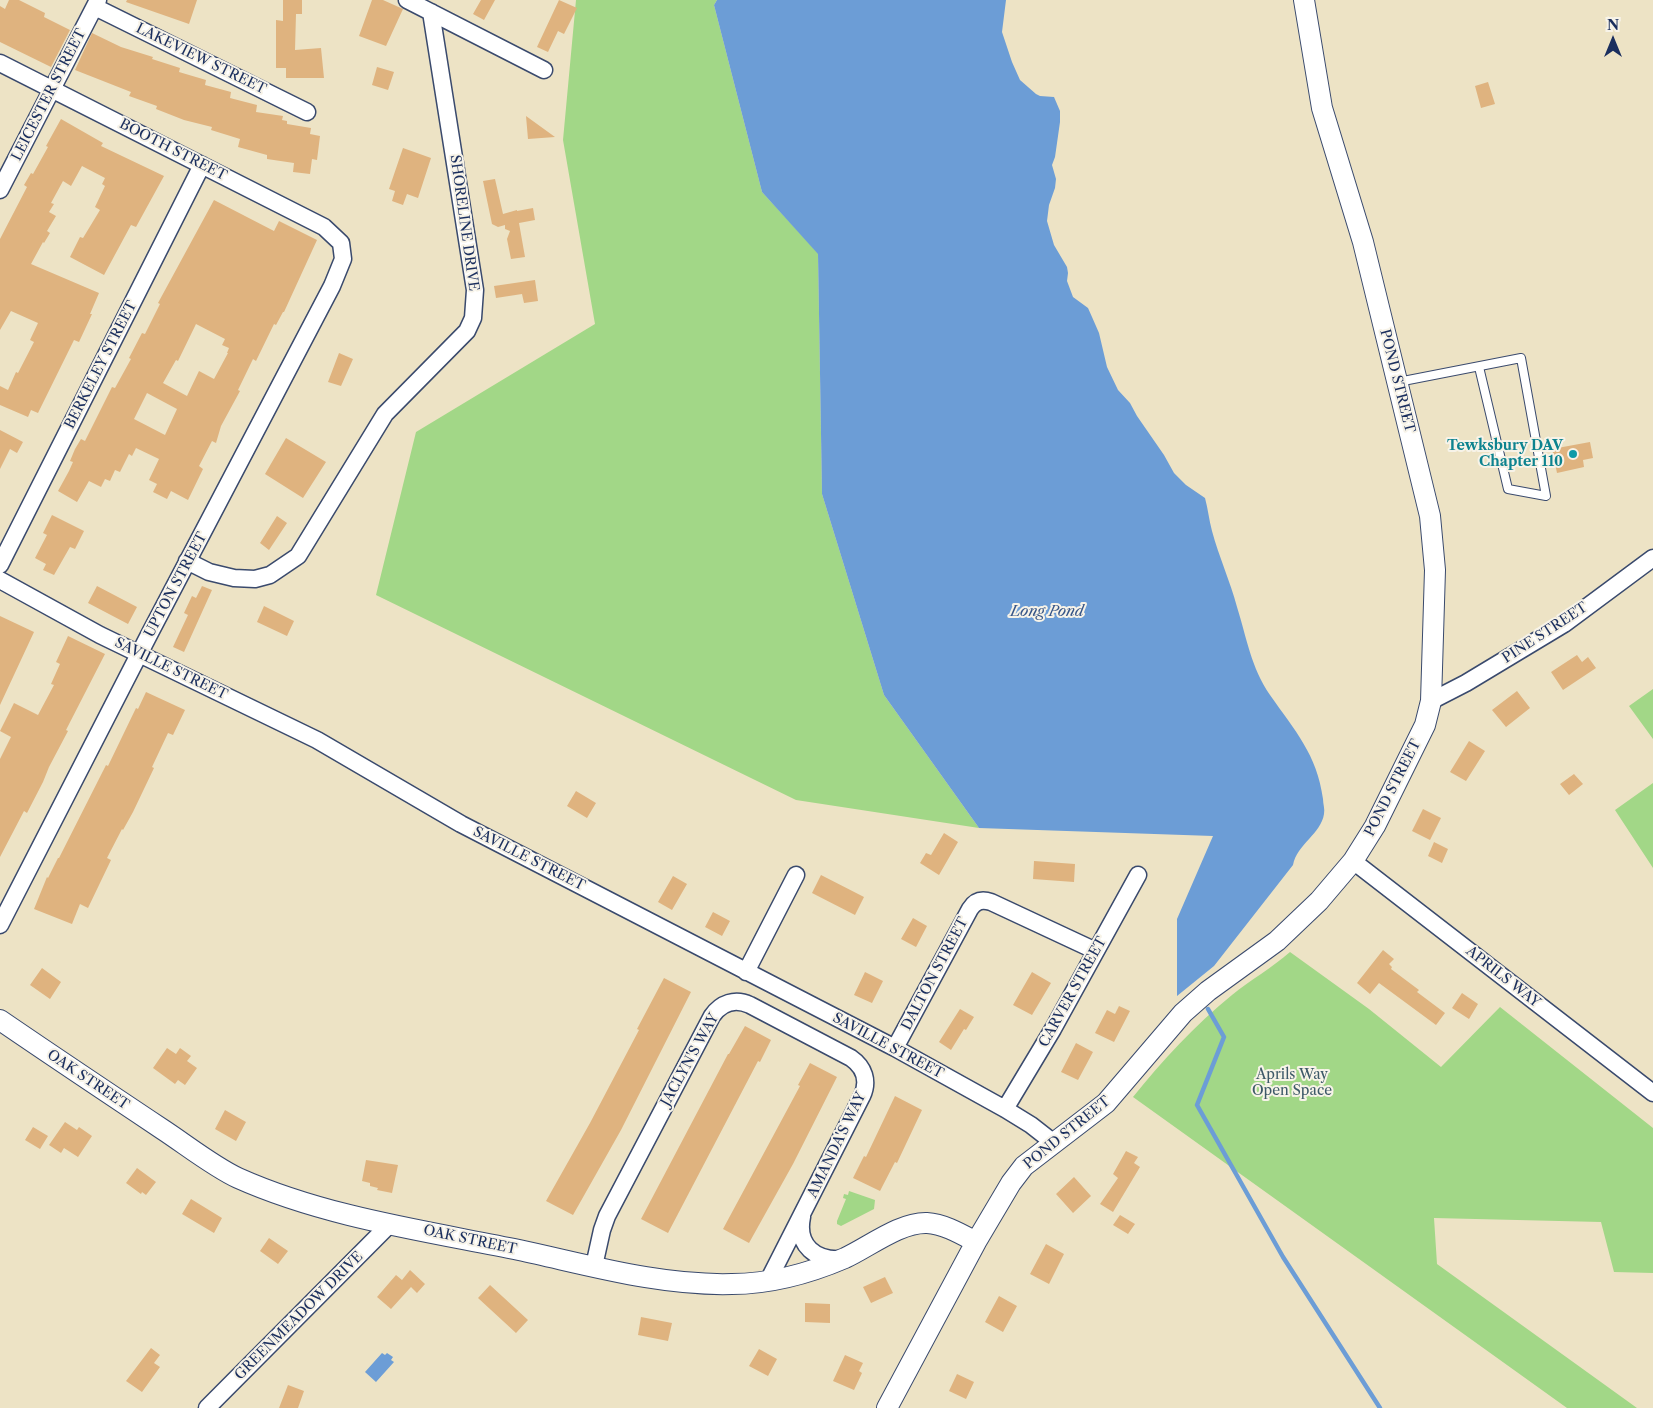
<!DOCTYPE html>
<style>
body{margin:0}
#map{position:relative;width:1653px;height:1408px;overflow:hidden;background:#ede3c5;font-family:"Libre Caslon Text",serif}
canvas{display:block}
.north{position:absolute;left:1588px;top:15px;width:50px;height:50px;-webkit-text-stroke:4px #f7f3e8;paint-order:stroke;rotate:0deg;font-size:14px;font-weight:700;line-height:20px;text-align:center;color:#1b2f5e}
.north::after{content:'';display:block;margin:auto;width:18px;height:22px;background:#1b2f5e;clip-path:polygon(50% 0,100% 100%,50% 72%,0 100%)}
</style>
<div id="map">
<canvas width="1653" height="1408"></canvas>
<div class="north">N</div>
</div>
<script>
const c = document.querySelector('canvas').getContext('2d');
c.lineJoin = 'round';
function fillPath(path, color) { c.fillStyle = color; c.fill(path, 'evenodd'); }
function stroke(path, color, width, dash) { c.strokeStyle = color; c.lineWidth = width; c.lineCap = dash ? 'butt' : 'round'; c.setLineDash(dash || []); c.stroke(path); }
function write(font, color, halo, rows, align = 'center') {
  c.font = font + ' "Libre Caslon Text",serif'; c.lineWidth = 4; c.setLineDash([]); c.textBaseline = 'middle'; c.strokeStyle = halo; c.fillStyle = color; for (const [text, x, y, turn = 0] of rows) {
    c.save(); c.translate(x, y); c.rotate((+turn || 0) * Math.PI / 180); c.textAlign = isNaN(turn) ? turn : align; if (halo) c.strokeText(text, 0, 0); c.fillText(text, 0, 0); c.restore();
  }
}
fillPath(new Path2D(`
 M576 0H717L714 5 762 192 818 253 822 494 884 695 979 828 796 800 376 595 416 432 595 324 563 140Z
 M1653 689V739L1629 706Z
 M1653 783V868L1615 810Z
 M1290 952 1369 1009 1441 1067 1500 1007 1653 1128V1273L1614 1272 1601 1222 1434 1218 1437 1264 1637 1408H1567L1133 1097C1162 1061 1195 1025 1232 995 1250 980 1272 968 1290 952Z
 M849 1191 875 1200 874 1209 841 1226 837 1224V1221L846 1199 843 1198 844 1194 848 1195Z`), '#a2d787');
fillPath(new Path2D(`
 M717 0H1006L1002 32 1012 62 1020 80 1036 94 1040 96 1054 97 1060 111V122L1055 157 1052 165 1056 179 1055 188 1049 205 1047 221 1054 245 1067 267 1068 273 1067 281 1073 297 1088 308 1092 317 1099 333 1107 367 1118 390 1130 403 1137 416 1164 455 1174 473 1186 485 1205 498C1208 509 1209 520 1212 531 1219 557 1230 581 1237 607 1247 639 1251 667 1270 695 1295 731 1317 754 1323 799 1323 804 1325 809 1324 814 1321 834 1297 844 1293 865L1214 966 1177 996V919L1213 836 979 828 884 695 822 494 818 254 762 192 714 5Z
 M382 1353 385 1355 387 1353 393 1357 391 1360 394 1362 376 1382 365 1372Z`), '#6c9dd6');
stroke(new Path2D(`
 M1208 1009 1224 1037 1197 1105 1283 1257 1380 1408`), '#6c9dd6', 4.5);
fillPath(new Path2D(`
 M9 0H19L45 13 44 17 70 30 51 67 0 42V6L5 9Z
 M127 0H197L189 24 126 2Z
 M283 0H302V14H296L295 50 321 48 324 78H286V68H276V20L283 21Z
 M372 0H383L403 9 386 46 359 36Z
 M481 0H495L484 20 473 14Z
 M559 0 577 8 564 34 558 31 548 52 537 47Z
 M92 33 121 47 153 57 152 59 180 68 179 72 206 80 205 85 231 92 230 98 257 105 256 112 283 116 282 120 287 121V124L311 128 310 134 320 136 317 160 312 159 310 174 293 172 294 163 267 159V155L238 147 240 139 211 130 212 127 184 120 156 109 157 106 129 96 131 92 75 70Z
 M377 67 394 72 388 90 372 85Z
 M1488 82 1495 104 1481 108 1475 86Z
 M526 116 555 137 528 139Z
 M61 119 103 143 101 146 164 176 136 227 131 225 104 275 70 257 80 237 83 238 100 210 95 207 105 186 102 184 105 178 82 166 71 186 63 181 51 203 54 204 49 212 56 216 47 231 50 233 44 243 43 242 31 264 99 293 90 314H92L79 342 74 340 38 413 31 410 28 417 0 405V386L8 390 16 372 18 373 34 342 30 340 38 323 11 311 0 330V239L27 187 24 185 31 173 33 174 48 147 46 146Z
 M403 148 431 158 418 198 407 194 403 205 392 201 395 191 389 189Z
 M495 179 503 214 517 210V211L533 208 535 220 519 223 525 257 511 259 507 239 510 231 505 229V225L498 227 492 224 483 181Z
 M214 200 274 231 279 221 317 240 284 312H283L276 325 274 324 256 361 253 359 238 390 240 391 221 426 216 443 212 441 199 466 203 469 188 500 171 491 167 499 153 492 157 484 149 480 159 459 136 448 132 456 129 454 120 472 115 470 110 481 105 479 101 487 89 481 77 502 58 491 69 471 73 462 70 461 75 449 81 439 85 441 112 387 115 388 131 359 129 358 142 333 145 334 160 304 158 303ZM196 324 225 339 222 345 229 348 227 353H228L214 379 199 371 187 396 163 383 176 360 178 361ZM147 393 177 409 165 435 134 419Z
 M535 280 538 301 524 303 522 294 496 298 494 286Z
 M339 353 353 359 341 386 328 382Z
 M0 430 23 442 17 453 10 449 0 469Z
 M286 438 326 462 303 498 265 474Z
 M1590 442 1593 458 1583 460 1584 467 1557 473 1552 449Z
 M52 515 84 531 75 549 70 547 54 575 43 570 46 564 35 558 47 535 43 533Z
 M277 516 287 523 269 550 260 543Z
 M97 586 137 607 128 624 88 603Z
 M202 586 212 590 184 652 173 647 188 615 184 613 192 596 196 598Z
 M264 606 294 621 287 636 257 622Z
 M0 616 34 632 0 705Z
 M68 636 105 654 66 730 68 731 49 767 43 782 27 813 24 811 0 857V759L11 737 0 731 14 703 38 715 54 685 51 684 60 664 56 662Z
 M1577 655 1582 662 1588 657 1596 668 1563 690 1551 672Z
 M1517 691 1530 708 1506 727 1492 710Z
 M146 692 185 710 173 735 168 733 152 767 154 768 133 812 123 830 122 829 107 858 111 860 88 908 80 904 72 924 34 909 47 877 48 878 58 858H59L103 771 106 765 108 766 136 708 138 709Z
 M1469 741 1485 751 1466 781 1450 772Z
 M1574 774 1583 784 1569 795 1560 784Z
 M576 791 596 803 587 818 567 806Z
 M1423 809 1441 818 1430 840 1412 831Z
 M944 833 958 842 939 875 920 863 926 853 931 855Z
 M1434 842 1448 849 1442 863 1428 856Z
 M1034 861 1075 864 1074 882 1033 879Z
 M821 875 864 897 855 915 812 893Z
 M673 876 687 884 672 910 658 902Z
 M713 912 730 921 722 936 705 927Z
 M913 918 927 926 916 947 901 939Z
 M1383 950 1394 959 1389 964 1392 967 1391 969 1419 990 1417 992 1445 1013 1436 1025 1379 983 1370 994 1357 983Z
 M42 968 61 982 50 999 30 985Z
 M865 972 883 981 872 1003 854 995Z
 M1032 972 1051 983 1032 1015 1013 1005Z
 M664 978 691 992 621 1130 573 1215 546 1201 590 1123 639 1030 637 1029Z
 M1462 993 1478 1004 1469 1019 1452 1008Z
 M1119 1006 1130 1011 1114 1042 1095 1033 1107 1010 1115 1014Z
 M960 1009 974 1017 966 1030 964 1029 951 1050 939 1042Z
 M745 1026 771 1040 760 1062 758 1061 668 1233 641 1219 728 1054H729Z
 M1076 1043 1093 1052 1078 1080 1061 1072Z
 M167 1048 176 1054 180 1048 191 1056 187 1061 197 1068 185 1085 178 1080 175 1084 153 1068Z
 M810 1063 837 1077 793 1164 749 1243 723 1229 800 1086 798 1085Z
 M895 1096 922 1110 897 1163 895 1162 880 1191 853 1178 864 1156 866 1157Z
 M225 1110 246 1122 236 1141 215 1129Z
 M65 1122 77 1130 79 1127 92 1136 78 1157 64 1148 61 1153 49 1145Z
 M33 1127 48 1136 40 1149 25 1140Z
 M1126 1151 1138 1157 1134 1163 1140 1167 1113 1212 1100 1204 1118 1178 1113 1174Z
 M366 1160 398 1165 392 1193 377 1190 378 1188 370 1186V1183L362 1181Z
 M137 1168 156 1182 146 1195 142 1192 141 1194 126 1183Z
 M1074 1177 1091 1196 1073 1213 1056 1194Z
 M191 1199 222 1218 214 1233 182 1214Z
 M1120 1215 1135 1224 1128 1234 1113 1225Z
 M269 1238 288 1251 278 1264 260 1251Z
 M1046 1244 1064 1254 1049 1284 1030 1274Z
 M410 1270 425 1284 417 1293 411 1287 391 1309 377 1297 396 1275 402 1280Z
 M885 1277 893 1293 871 1303 863 1287Z
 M490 1285 528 1320 516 1333 478 1298Z
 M999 1296 1017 1306 1003 1332 985 1322Z
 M805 1303 830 1304V1323L805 1322Z
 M641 1317 672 1323 668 1341 638 1335Z
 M151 1348 160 1355 154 1363 160 1367 142 1392 126 1381Z
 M759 1349 777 1359 768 1376 749 1366Z
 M845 1355 863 1363 859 1371 862 1373 854 1390 833 1381Z
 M957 1374 974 1382 966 1399 949 1391Z
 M288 1385 304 1391 298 1408H279Z`), '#dfb37f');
const service = new Path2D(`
 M1398 382 1521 358 1546 496 1508 489 1479 367`);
const minor = new Path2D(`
 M407 0 544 70
 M95 7 307 112
 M0 63 324 227 341 243 343 259 332 286 151 631 0 925
 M0 190 98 0
 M187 561 209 572 234 578 255 579 270 575 298 556 385 414 467 331 473 318 475 290 431 12
 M0 565 202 165
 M0 580 100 635 317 740 461 824 895 1048 1005 1109 1031 1125 1054 1143
 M1431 701 1466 683 1564 624 1653 558
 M1353 861 1653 1093
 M746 972 796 875
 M895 1048 970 909C975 901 982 899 991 902L1096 951
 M1005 1109 1053 1029 1138 875
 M802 1217C796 1246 816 1261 842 1259
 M594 1266 602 1230 607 1216 712 1016C721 1003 735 998 750 1005L851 1058C864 1067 869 1081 862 1096L768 1281
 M207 1408 390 1224`);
const tertiary = new Path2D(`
 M0 1020C54 1057 108 1093 162 1129 185 1144 214 1167 238 1178 325 1217 426 1231 519 1250 589 1265 660 1286 732 1284 770 1284 810 1273 845 1258 869 1247 900 1222 927 1223 944 1224 961 1234 976 1242
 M887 1408 976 1242 1011 1183 1024 1166 1106 1103 1183 1013 1208 991 1277 941 1319 901 1353 861 1375 826 1425 725 1431 701 1435 570 1430 516 1363 242 1322 108 1304 0`);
stroke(service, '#3a4a6d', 10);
stroke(minor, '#3a4a6d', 19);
stroke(tertiary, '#3a4a6d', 22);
stroke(service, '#fff', 8);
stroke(minor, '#fff', 16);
stroke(tertiary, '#fff', 20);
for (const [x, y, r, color] of [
 [1573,454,5,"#0f9aa8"]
]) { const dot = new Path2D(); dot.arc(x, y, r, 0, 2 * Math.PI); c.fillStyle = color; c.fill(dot); stroke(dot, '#f7f3e8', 2); }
write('14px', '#1b2f5e', '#f7f3e8', [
 ["LAKEVIEW STREET",201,59,26],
 ["LEICESTER STREET",49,95,-63],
 ["BOOTH STREET",173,150,27],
 ["SHORELINE DRIVE",464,223,82],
 ["BERKELEY STREET",101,365,-63],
 ["POND STREET",1397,381,76],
 ["UPTON STREET",176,585,-62],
 ["PINE STREET",1545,633,-33],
 ["SAVILLE STREET",171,669,26],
 ["POND STREET",1393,788,-63],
 ["SAVILLE STREET",529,859,27],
 ["DALTON STREET",935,974,-62],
 ["APRILS WAY",1503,977,38],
 ["CARVER STREET",1073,992,-61],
 ["SAVILLE STREET",888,1046,28],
 ["JACLYN'S WAY",690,1060,-61],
 ["OAK STREET",88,1080,34],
 ["POND STREET",1067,1133,-39],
 ["AMANDA'S WAY",837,1145,-64],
 ["OAK STREET",470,1240,12],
 ["GREENMEADOW DRIVE",299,1316,-45]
]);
write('bold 14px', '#0d838f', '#f7f3e8', [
 ["Tewksbury DAV",1563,446],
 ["Chapter 110",1563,462]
], 'right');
write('14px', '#3d5968', '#f7f3e8', [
 ["Aprils Way",1292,1075],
 ["Open Space",1292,1091]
]);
write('italic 15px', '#375688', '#f7f3e8', [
 ["Long Pond",1047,612]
]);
</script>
